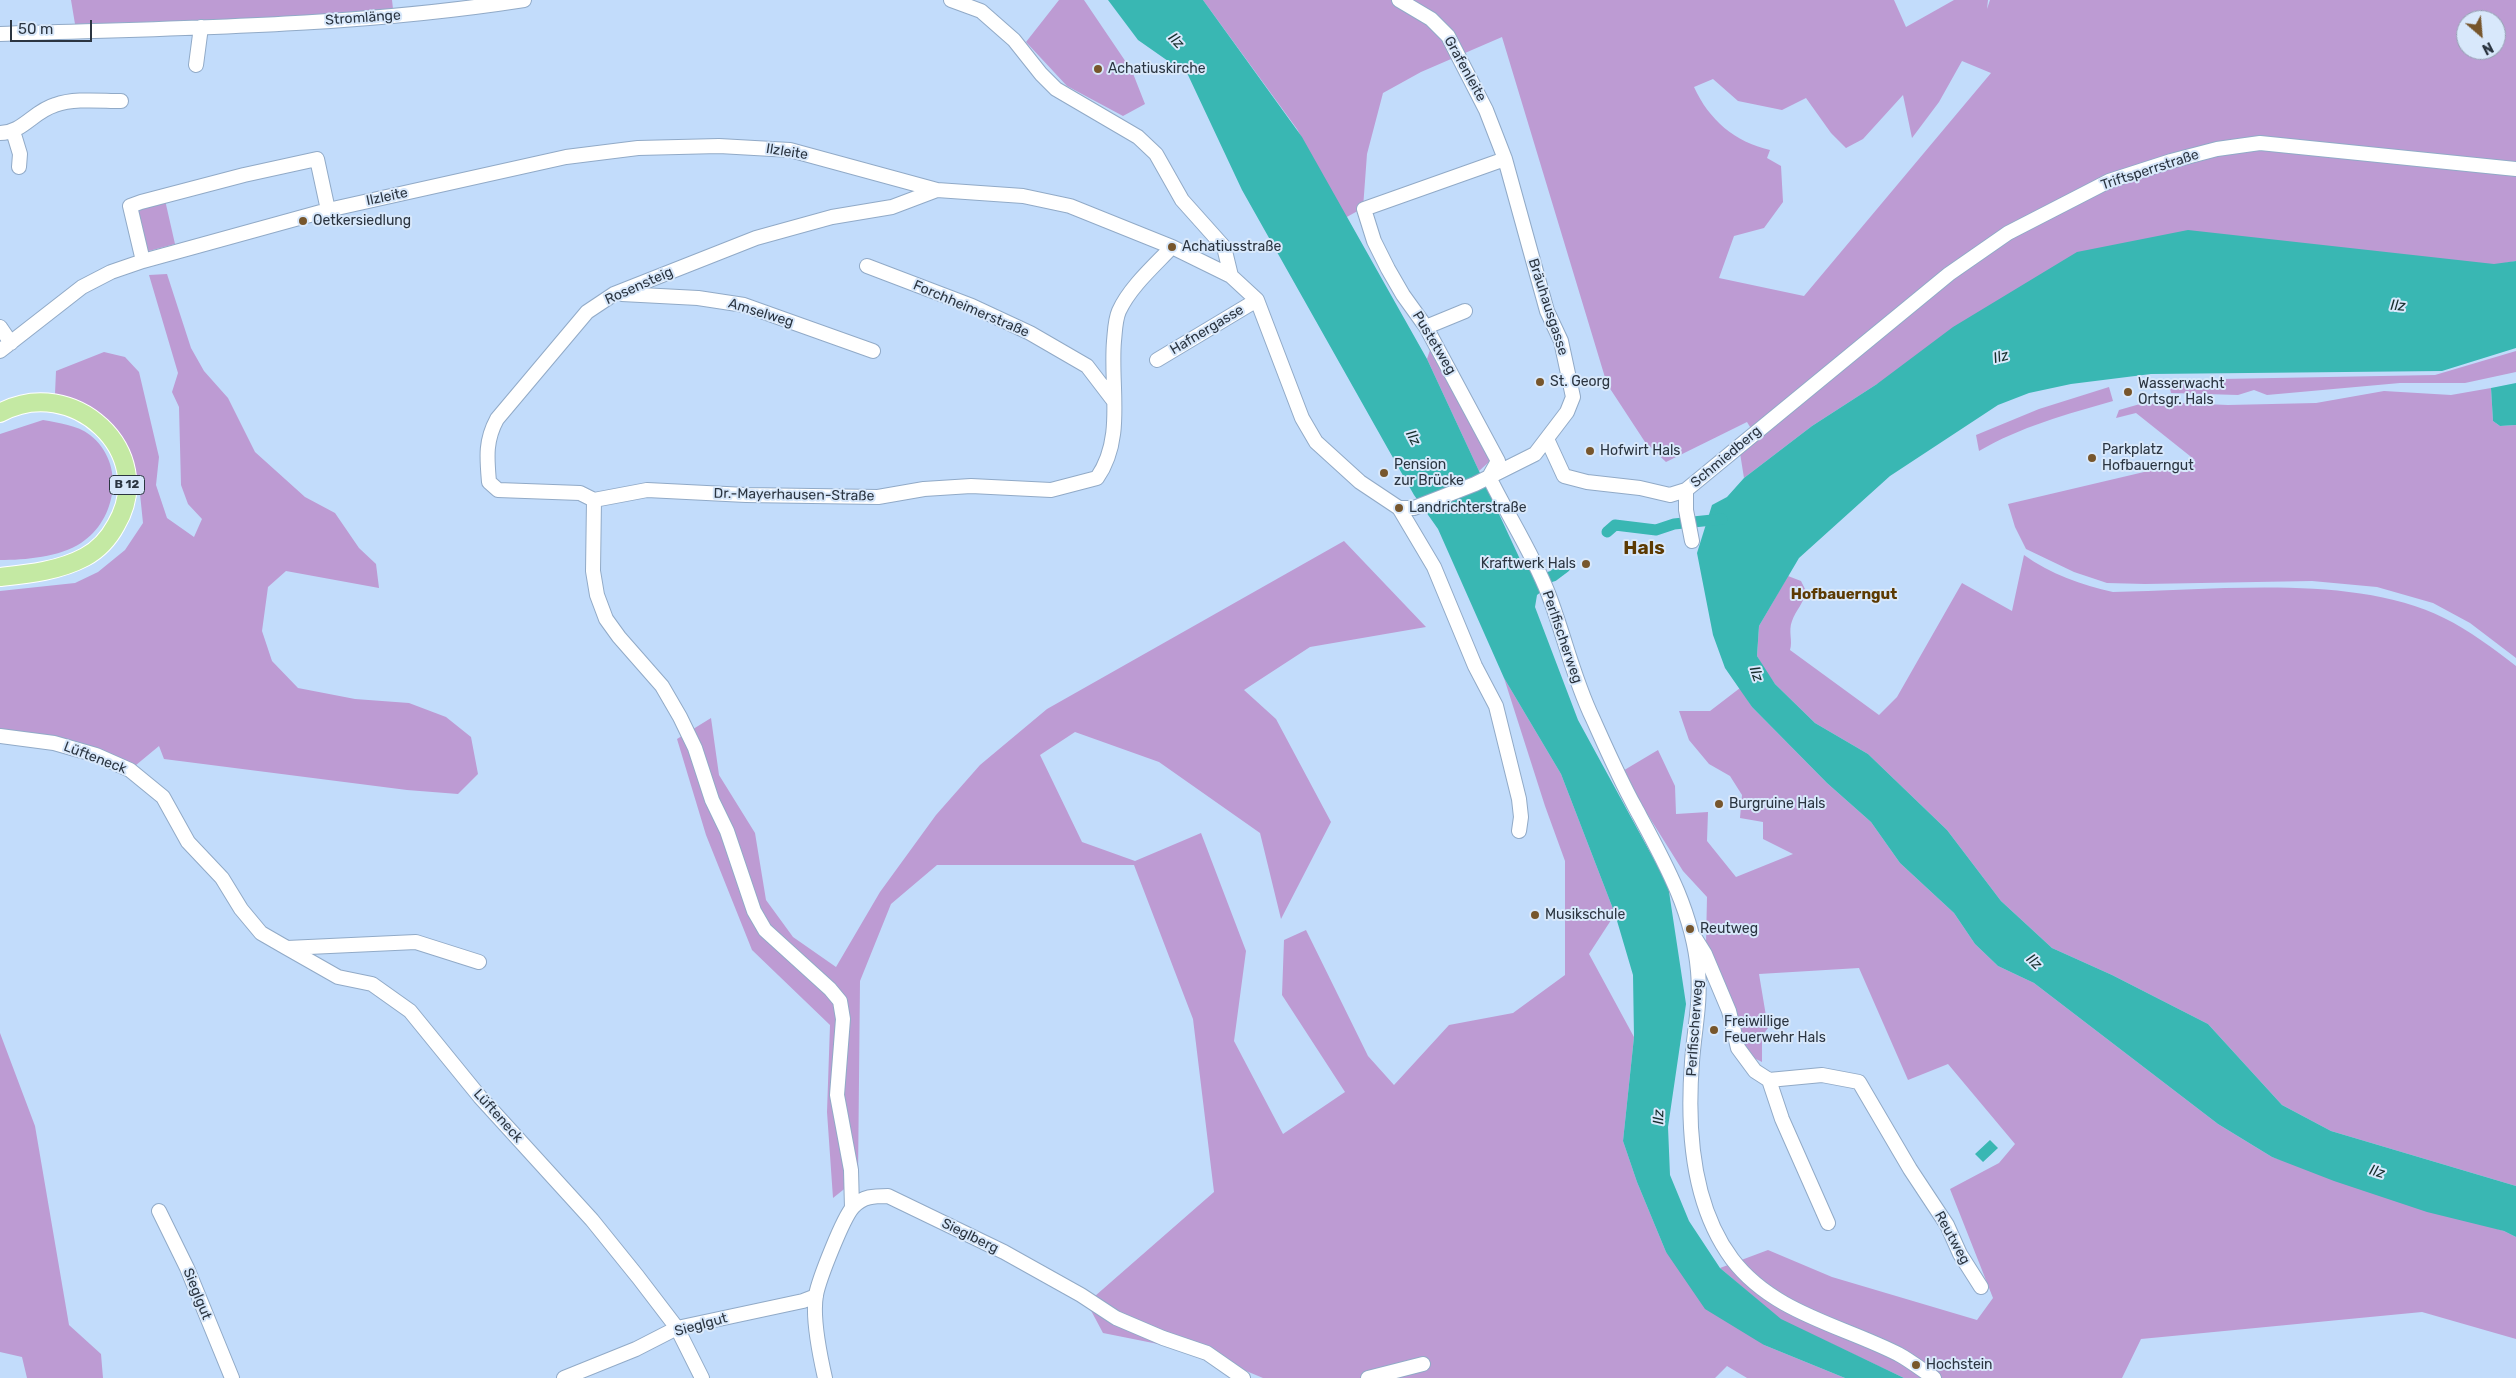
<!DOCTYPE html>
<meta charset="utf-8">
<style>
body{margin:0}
#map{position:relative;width:2516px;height:1378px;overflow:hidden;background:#c2dcfb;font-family:Rubik,sans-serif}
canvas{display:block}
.north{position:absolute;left:2456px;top:10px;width:50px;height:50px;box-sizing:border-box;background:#d8e8fb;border:1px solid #93a0b1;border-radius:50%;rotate:153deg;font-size:14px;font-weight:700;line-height:20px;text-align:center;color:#2b3541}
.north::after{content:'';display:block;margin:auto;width:18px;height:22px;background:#77562c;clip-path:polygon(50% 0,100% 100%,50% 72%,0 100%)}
.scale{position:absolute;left:10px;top:20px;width:82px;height:22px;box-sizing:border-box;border:2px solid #2b3541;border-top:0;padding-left:6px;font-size:15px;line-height:18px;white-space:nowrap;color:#2b3541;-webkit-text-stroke:4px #d8e8fb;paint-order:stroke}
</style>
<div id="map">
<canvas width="2516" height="1378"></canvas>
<div class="north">N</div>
<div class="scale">50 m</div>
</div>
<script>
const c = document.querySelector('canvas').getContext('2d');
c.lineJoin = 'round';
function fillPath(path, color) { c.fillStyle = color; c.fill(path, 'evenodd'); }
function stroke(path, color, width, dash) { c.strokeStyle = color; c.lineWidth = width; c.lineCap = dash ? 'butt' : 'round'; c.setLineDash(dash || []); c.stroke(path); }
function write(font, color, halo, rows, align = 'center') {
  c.font = font + ' Rubik,sans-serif'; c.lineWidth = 4; c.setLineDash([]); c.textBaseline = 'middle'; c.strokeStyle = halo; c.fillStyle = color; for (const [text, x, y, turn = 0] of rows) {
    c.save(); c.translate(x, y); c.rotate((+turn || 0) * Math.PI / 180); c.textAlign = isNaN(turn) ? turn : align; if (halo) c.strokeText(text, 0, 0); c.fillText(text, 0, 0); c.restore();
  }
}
fillPath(new Path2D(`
 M71 0H392L393 9 314 17 75 24Z
 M1059 0H1084L1132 71 1145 104 1123 116 1067 86 1026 42Z
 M1203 0H1894L1906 27 1954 0H1988L1987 9 1990 0H2516V261L1877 384 1812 426 1744 478 1740 453 1758 440 1747 422 1666 462 1645 442 1607 384 1502 37 1421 72 1383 93 1367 154 1363 208 1345 218 1297 129ZM2466 20H2496V50H2466ZM1962 61 1991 73 1804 296 1719 278 1734 236 1764 228 1783 202 1781 166 1767 158 1770 150C1735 142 1709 120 1694 87L1713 79 1738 101 1782 110 1806 98 1831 133 1846 148 1863 139 1903 95 1912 138 1939 102Z
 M165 200 175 244 145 252 134 207Z
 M167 274 191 348 204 371 228 398 255 452 305 497 335 513 359 548 376 564 379 588 286 571 268 587 262 631 272 661 298 688 355 699 409 703 446 717 471 737 478 774 458 794 407 790 164 759 159 746 130 770 96 755 0 736V591L75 583 98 572 125 550 143 523 139 484 128 451 97 413 73 400 55 394 56 371 104 352 125 357 139 372 159 457 156 485 167 518 194 537 202 519 188 504 181 485 179 407 172 392 178 373 149 275Z
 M1433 341 1490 461 1479 471 1427 359Z
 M2516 351V372L2465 383H2400L2267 395 2254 390 2238 395 2171 393 2168 380 2435 375Z
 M2109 387 2113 401C2067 414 2020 427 1979 451L1976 435 2039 409Z
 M2491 388 2493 421 2500 426 2516 425V658L2470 623 2433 603 2377 587 2312 581 2145 584 2107 583 2074 572 2026 549 2015 527 2008 504 2195 460 2136 413 2116 418 2119 410 2140 404 2180 403 2228 405 2316 403 2384 391 2451 395Z
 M43 420C59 423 77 425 90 435 126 463 117 520 81 543 60 557 25 560 0 560V434Z
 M1344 541 1426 627 1310 647 1244 690 1276 719 1331 822 1281 919 1260 833 1159 762 1075 732 1040 755 1082 842 1135 861 1201 833 1246 951 1234 1041 1283 1134 1345 1092 1282 995 1284 940 1306 930 1368 1056 1394 1085 1449 1025 1513 1013 1565 975V861L1545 806 1504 678 1561 774 1615 914 1589 954 1634 1037 1623 1141 1637 1182 1666 1252 1764 1345 1845 1378H1747L1727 1366 1715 1378H1263L1203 1353 1103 1333 1087 1303 1214 1192 1193 1019 1134 865H937L891 904 860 981 858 1178 833 1198 827 1112 830 1025 752 950 706 835 677 739 711 718 719 775 755 833 766 900 793 937 836 967 880 892 936 815 980 765 1047 709Z
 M2024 555C2050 574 2082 585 2113 592 2212 591 2354 573 2444 618 2469 630 2494 649 2516 666V1186L2331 1131 2282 1105 2208 1024 2112 975 2052 948 2001 901 1947 830 1868 754 1815 723 1775 684 1765 670 1757 656 1759 626 1788 576 1801 581 1806 591C1804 603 1796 610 1792 621 1788 631 1793 641 1790 650L1879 715 1897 697 1962 583 2012 611Z
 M1740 688 1752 707 1827 783 1871 822 1900 863 1954 913 1975 944 1998 966 2034 983 2218 1124 2272 1157 2504 1231 2516 1237V1339L2422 1312 2141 1339 2122 1378H1904L1781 1320 1720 1268 1768 1250 1832 1277 1977 1320 1993 1298 1950 1189 1999 1163 2015 1144 1948 1064 1908 1080 1859 968 1759 974 1768 1028 1762 1036V1062L1744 1053 1706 943 1707 897 1683 871 1621 772 1658 750 1675 786 1676 814 1708 812 1707 841 1736 877 1793 854 1763 839V822L1740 818 1742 795 1730 776 1709 764 1689 740 1679 711H1710Z
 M0 1033 35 1126 69 1325 101 1354 103 1378H27L22 1357 0 1352Z`), '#bd9bd3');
fillPath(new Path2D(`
 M1108 0H1203L1302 137 1427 359 1525 570H1536L1545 589 1537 595 1535 607 1578 720 1668 885 1686 1004 1668 1127 1670 1175 1689 1221 1720 1268 1781 1319 1904 1378H1845L1764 1345 1705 1309 1666 1252 1637 1182 1623 1141 1634 1037 1633 975 1615 914 1561 774 1504 678 1438 529 1414 495 1242 190 1188 75 1138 40Z
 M2188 230 2494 264 2516 261V348L2442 371 2151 374 2071 384 2029 393 1998 405 1890 476 1799 558 1759 626 1757 656 1775 684 1815 723 1868 754 1947 830 2001 901 2052 948 2112 975 2208 1024 2282 1105 2331 1131 2516 1186V1237L2504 1231 2427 1212 2334 1181 2272 1157 2218 1124 2034 983 1998 966 1975 944 1954 913 1900 863 1871 822 1827 783 1752 707 1725 668 1713 635 1697 553 1712 505 1727 497 1744 478 1812 426 1877 384 1953 327 2077 252Z
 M2516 383V425L2500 426 2493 421 2491 388Z
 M1990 1140 1998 1148 1983 1162 1975 1154Z`), '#39b7b3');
stroke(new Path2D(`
 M1607 532 1615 525 1656 530 1674 524 1722 519
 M1536 581 1553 576 1565 567`), '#39b7b3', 11);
const minor = new Path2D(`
 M951 0 981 11 1014 40 1041 74 1056 89 1138 137 1156 154 1182 200 1224 247 1231 276
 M1399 0 1431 19 1448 36 1486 110 1505 159 1547 311 1561 341 1573 397 1567 412 1535 454 1475 484 1414 508H1399
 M0 34C175 28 351 27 524 0
 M196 65 201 27
 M13 131 20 154 19 167
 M0 133C22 133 34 111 55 105 75 98 100 101 121 101
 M143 261 130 206 141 202 244 175 317 159 328 210
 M867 266 972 306 1030 333 1087 366 1113 400
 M622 294 698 298 744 305 873 351
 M0 327 11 343
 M1426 327 1465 311
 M0 351 82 287 111 272 143 261 328 210 566 157 638 148 719 146 790 150 937 190 1023 196 1070 206 1172 247 1231 276 1257 300 1302 418 1316 442 1360 482 1399 508 1434 567 1475 666 1496 706 1519 799 1521 817 1519 831
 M1157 360 1257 300
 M1547 439 1564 476 1587 482 1640 488 1670 495 1686 490 1949 274 2008 233 2109 181 2171 161 2217 149 2260 143 2516 169
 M1489 477C1508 516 1532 552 1548 593 1564 634 1573 678 1593 719 1606 748 1619 778 1635 807 1663 859 1693 911 1698 971 1701 1002 1694 1032 1692 1062 1687 1127 1692 1205 1732 1259 1773 1313 1841 1325 1898 1354 1911 1361 1922 1370 1934 1378
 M1489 477 1498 461 1426 327 1403 295 1388 269 1374 241 1364 209 1505 159
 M1686 490V510L1692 541
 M594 500 593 571 597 595 606 619 619 637 662 686 680 717 695 748 712 800 727 831 754 911 765 930 830 989 840 1001 843 1019 837 1095 851 1170 852 1208
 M594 500 647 490 746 495 878 497 924 489 971 486 1051 490 1097 478C1125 438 1110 387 1114 341 1115 332 1115 320 1119 311 1130 287 1154 266 1172 247
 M594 500 580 493 498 490 489 482C487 458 485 441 497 419L587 312 614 294 756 238 832 217 892 207 937 190
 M0 736 54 743 96 755 130 770 163 797 188 842 222 878 241 909 261 933 287 948 416 942 479 962
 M1695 938 1705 954 1729 1011 1738 1048 1755 1071 1769 1080 1822 1075 1859 1082 1910 1169 1947 1225 1960 1254 1981 1287
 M287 948 338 977 372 984 410 1011 480 1097 592 1220 638 1277 677 1328 702 1378
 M1769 1080 1782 1119 1828 1223
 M159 1211 187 1268 232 1378
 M564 1378 636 1349 677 1328 803 1301 816 1296
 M825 1378C820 1356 812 1317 816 1295 819 1279 843 1218 853 1207 863 1196 874 1196 888 1196L1004 1252 1081 1295 1116 1318 1163 1338 1207 1353 1243 1378
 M1368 1378 1423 1364`);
const major = new Path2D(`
 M0 413C72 373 159 452 116 525 109 538 98 550 85 557 59 571 28 574 0 577`);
stroke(minor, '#91aac7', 16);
stroke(major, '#fff', 20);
stroke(minor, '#fff', 14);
stroke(major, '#c4e9a3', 18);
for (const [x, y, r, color] of [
 [1098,69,5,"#77562c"],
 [303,221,5,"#77562c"],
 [1172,247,5,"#77562c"],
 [1540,382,5,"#77562c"],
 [2128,392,5,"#77562c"],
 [1590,451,5,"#77562c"],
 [2092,458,5,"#77562c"],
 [1384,473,5,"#77562c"],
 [1399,508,5,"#77562c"],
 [1586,564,5,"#77562c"],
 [1719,804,5,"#77562c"],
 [1535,915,5,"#77562c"],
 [1690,929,5,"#77562c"],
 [1714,1030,5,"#77562c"],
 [1916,1365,5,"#77562c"]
]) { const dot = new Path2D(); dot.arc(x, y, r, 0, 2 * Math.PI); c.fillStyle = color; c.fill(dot); stroke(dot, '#d8e8fb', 2); }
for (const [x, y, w] of [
 [127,485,35]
]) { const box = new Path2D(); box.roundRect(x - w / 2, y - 9.5, w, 19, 4); c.fillStyle = '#d8e8fb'; c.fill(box); stroke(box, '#2b3541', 1); }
write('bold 12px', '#2b3541', null, [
 ["B 12",127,485]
]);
write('14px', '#2b3541', '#d8e8fb', [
 ["Stromlänge",363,18,-4],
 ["Grafenleite",1465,69,61],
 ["Ilzleite",787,152,9],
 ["Triftsperrstraße",2150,170,-18],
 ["Ilzleite",387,197,-12],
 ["Rosensteig",639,286,-24],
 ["Bräuhausgasse",1548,307,72],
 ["Forchheimerstraße",971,309,23],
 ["Amselweg",761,313,17],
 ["Hafnergasse",1207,330,-31],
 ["Pustetweg",1434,343,59],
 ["Schmiedberg",1726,457,-40],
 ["Dr.-Mayerhausen-Straße",794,495,1],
 ["Perlfischerweg",1562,637,71],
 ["Lüfteneck",95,758,21],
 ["Perlfischerweg",1695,1028,-86],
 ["Lüfteneck",498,1116,48],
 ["Sieglberg",970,1236,26],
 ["Reutweg",1952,1238,61],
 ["Sieglgut",197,1294,68],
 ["Sieglgut",701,1325,-15]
]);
write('14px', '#2b3541', '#d8e8fb', [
 ["Achatiuskirche",1108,69],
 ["Oetkersiedlung",313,221],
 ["Achatiusstraße",1182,247],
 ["St. Georg",1550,382],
 ["Wasserwacht",2138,384],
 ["Ortsgr. Hals",2138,400],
 ["Parkplatz",2102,450],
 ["Hofbauerngut",2102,466],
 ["Hofwirt Hals",1600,451],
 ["Pension",1394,465],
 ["zur Brücke",1394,481],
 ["Landrichterstraße",1409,508],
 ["Kraftwerk Hals",1576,564,"right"],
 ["Burgruine Hals",1729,804],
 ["Musikschule",1545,915],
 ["Reutweg",1700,929],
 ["Freiwillige",1724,1022],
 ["Feuerwehr Hals",1724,1038],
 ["Hochstein",1926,1365]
], 'left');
write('italic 15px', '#182e2d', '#d8e8fb', [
 ["Ilz",1176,41,46],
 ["Ilz",2398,306,4],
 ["Ilz",2001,357,-15],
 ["Ilz",1413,438,62],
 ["Ilz",1756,674,71],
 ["Ilz",2034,962,43],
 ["Ilz",1659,1117,-89],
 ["Ilz",2377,1172,16]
]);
write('bold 15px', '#5c3a02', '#d8e8fb', [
 ["Hofbauerngut",1844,595]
]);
write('bold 19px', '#5c3a02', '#d8e8fb', [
 ["Hals",1644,549]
]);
</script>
